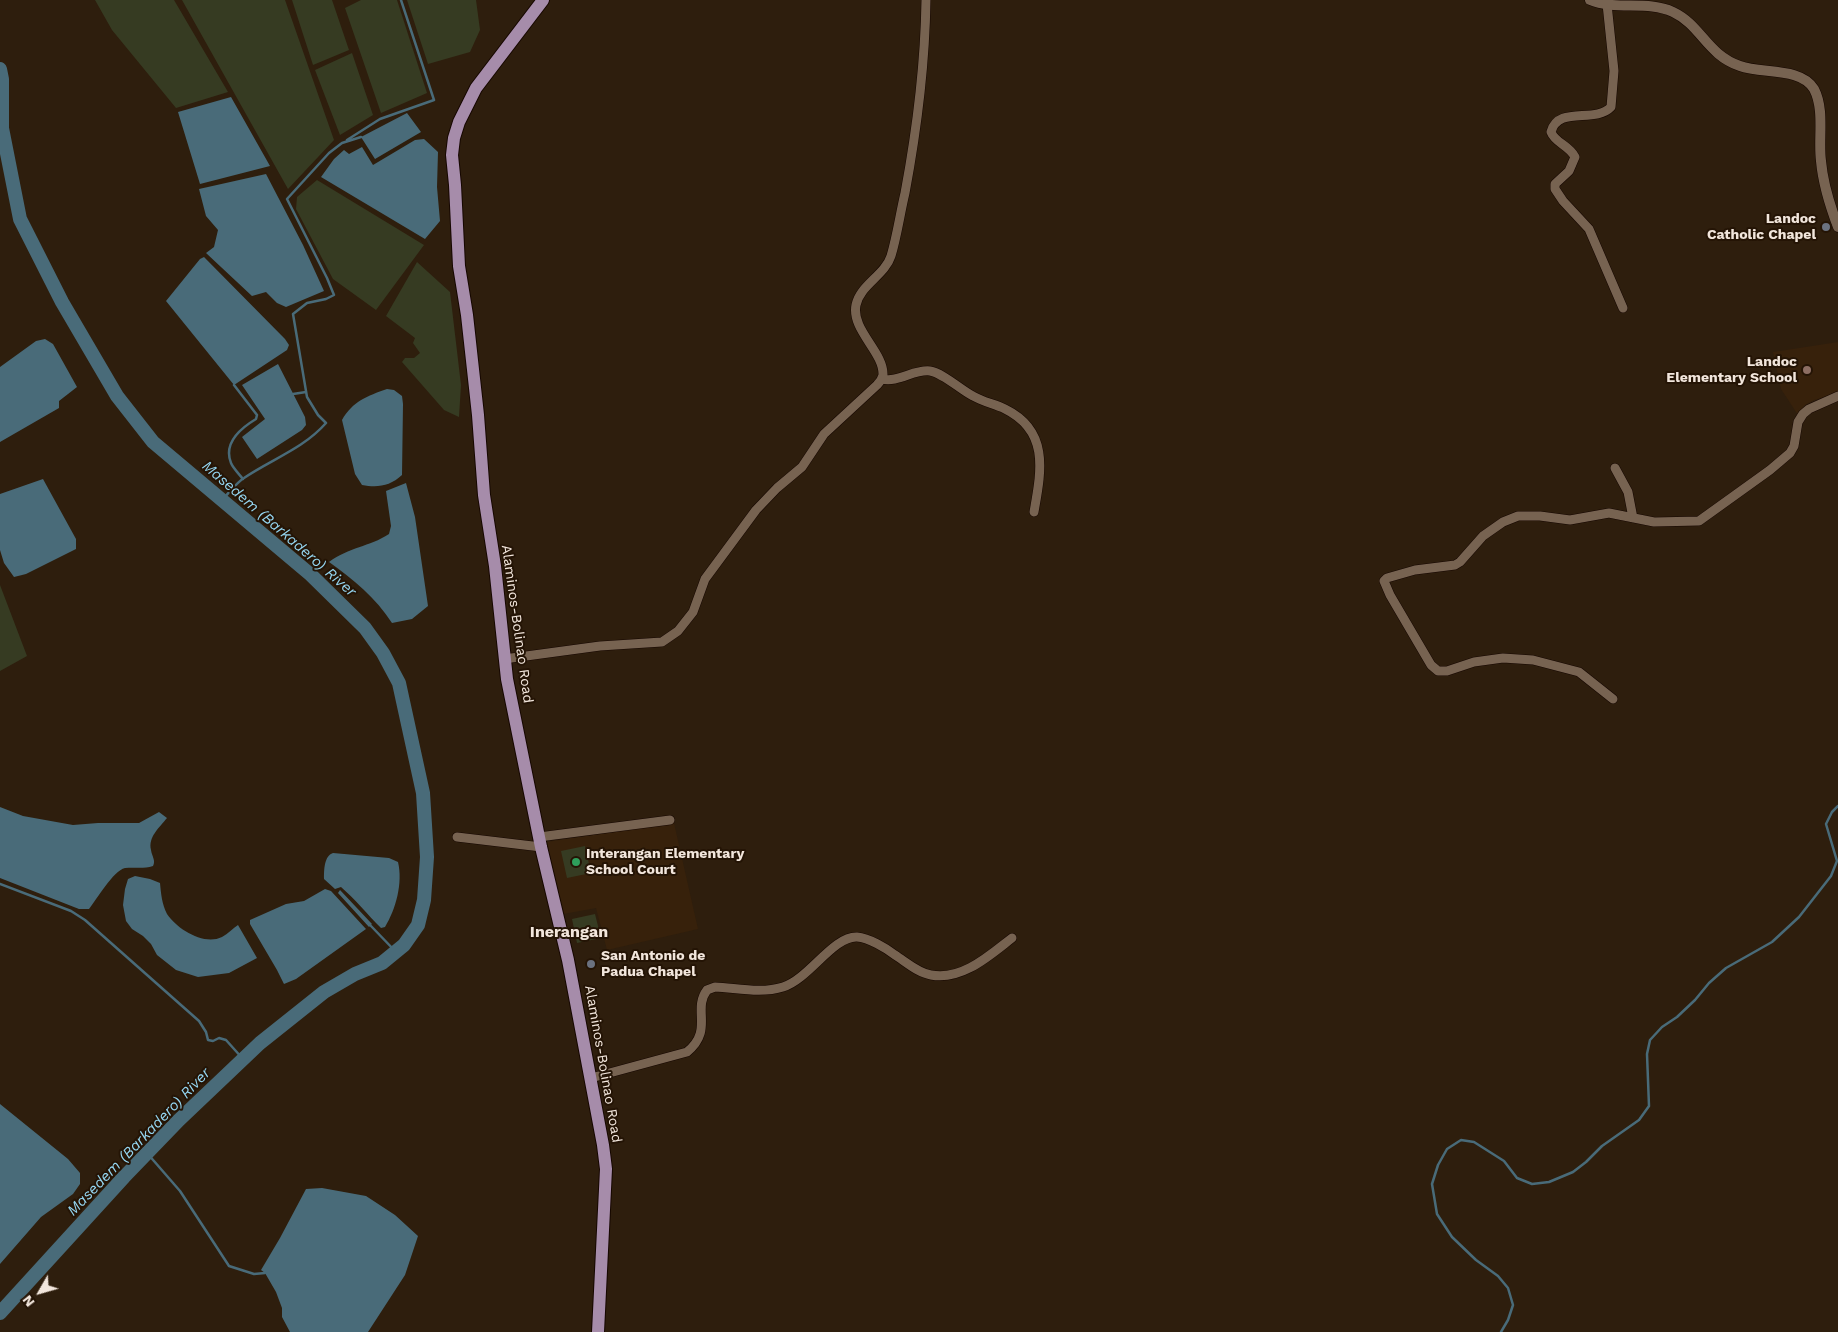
<!DOCTYPE html>
<style>
body{margin:0}
#map{position:relative;width:1838px;height:1332px;overflow:hidden;background:#2e1e0d;font-family:"Work Sans",sans-serif}
canvas{display:block}
.north{position:absolute;left:15px;top:1267px;width:50px;height:50px;-webkit-text-stroke:4px #241405;paint-order:stroke;rotate:232deg;font-size:14px;font-weight:700;line-height:20px;text-align:center;color:#f2e6dc}
.north::after{content:'';display:block;margin:auto;width:18px;height:22px;background:#f2e6dc;clip-path:polygon(50% 0,100% 100%,50% 72%,0 100%)}
</style>
<div id="map">
<canvas width="1838" height="1332"></canvas>
<div class="north">N</div>
</div>
<script>
const c = document.querySelector('canvas').getContext('2d');
c.lineJoin = 'round';
function fillPath(path, color) { c.fillStyle = color; c.fill(path, 'evenodd'); }
function stroke(path, color, width, dash) { c.strokeStyle = color; c.lineWidth = width; c.lineCap = dash ? 'butt' : 'round'; c.setLineDash(dash || []); c.stroke(path); }
function write(font, color, halo, rows, align = 'center') {
  c.font = font + ' "Work Sans",sans-serif'; c.lineWidth = 4; c.setLineDash([]); c.textBaseline = 'middle'; c.strokeStyle = halo; c.fillStyle = color; for (const [text, x, y, turn = 0] of rows) {
    c.save(); c.translate(x, y); c.rotate((+turn || 0) * Math.PI / 180); c.textAlign = isNaN(turn) ? turn : align; if (halo) c.strokeText(text, 0, 0); c.fillText(text, 0, 0); c.restore();
  }
}
fillPath(new Path2D(`
 M1838 342V393L1814 400 1805 405 1798 415 1781 389 1773 352Z
 M674 823 698 929 607 950 596 908 563 914 546 842Z`), '#37210b');
fillPath(new Path2D(`
 M95 0H174L228 92 176 108 112 30Z
 M182 0H285L334 140 288 189Z
 M292 0H332L349 50 313 65Z
 M361 0H397L427 93 381 113 345 8Z
 M407 0H476L480 30 470 52 428 64Z
 M352 53 373 115 340 135 315 70Z
 M317 180 424 245 376 310 333 279 296 209 297 197Z
 M417 262 450 292 461 385 459 417 444 410 402 362 405 358H414L420 353 413 343 415 338 386 316Z
 M0 585 27 656 0 671Z
 M585 846 591 873 567 878 561 851Z
 M595 914 601 938 577 943 572 919Z`), '#363b22');
fillPath(new Path2D(`
 M231 97 270 166 200 184 178 112Z
 M407 113 421 132 375 159 361 137Z
 M424 139 438 152 437 187 440 221 425 239 321 177 334 159 344 150 349 154 362 147 373 165 415 140Z
 M266 174 303 245 324 291 286 307 277 303 266 292 252 296 206 253 214 247 218 230 206 216 199 189Z
 M204 257 285 339 289 345 287 350 234 385 166 301 200 259Z
 M45 339 53 344 77 387 59 401V408L0 442V367L36 341Z
 M278 364 305 417 306 425 302 430 257 459 242 437 265 419 242 385Z
 M387 389 394 390 402 396 403 404 402 475C390 486 378 488 362 485L355 474 342 420C353 401 367 396 387 389Z
 M43 479 76 539V549L26 574 14 577 4 563 0 550V494Z
 M406 483 415 517 428 606 412 619 392 623C376 598 353 579 329 562 349 547 369 547 389 534L391 526 386 491Z
 M0 807 23 816 73 825 98 823H139L159 812 167 818C159 828 148 837 151 850 152 857 156 860 153 866 144 869 135 867 125 868 113 871 97 899 89 909H79L0 878Z
 M333 853 389 858 398 862C403 883 396 909 385 927L381 928C367 914 355 899 341 887L335 889 324 879C324 870 324 856 333 853Z
 M135 876 150 879 160 883C161 894 162 904 167 914 177 929 204 946 222 937 228 934 233 928 238 925L257 958 229 973 198 977 176 970 157 955 151 944 143 936 132 929 126 921 123 905 125 889 128 879Z
 M325 889 331 891 366 929 296 979 284 984 277 970 250 924V920L286 904 304 901Z
 M340 890 372 924 369 927 338 893Z
 M0 1104 68 1159 80 1173V1184L73 1194 41 1217 0 1264Z
 M322 1188 366 1196 395 1215 418 1236 405 1275 368 1332H290L282 1317V1308L276 1292 265 1273 261 1270 280 1238 306 1189Z`), '#496b79');
stroke(new Path2D(`
 M347 140 380 119 434 100 401 0
 M234 385 257 415 256 419C241 428 223 443 231 463 233 468 239 474 243 479
 M293 394 306 392
 M222 500C229 493 236 483 244 478 272 459 303 449 326 423L318 415 307 397 293 314 307 303 326 299 334 295 327 278 287 199 329 153 342 143 361 137
 M0 884 71 911 85 920 199 1021 206 1032 208 1040 213 1041 219 1038 226 1040 243 1059
 M371 926 396 952
 M147 1153 180 1191 229 1266 254 1274 265 1273
 M1501 1332 1508 1320 1513 1305 1508 1288 1498 1276 1476 1260 1452 1237 1437 1214 1432 1184 1438 1165 1447 1149 1461 1140 1474 1142 1504 1161 1517 1178 1532 1184 1549 1182 1573 1172 1586 1162 1602 1146 1639 1120 1649 1106 1647 1054 1650 1040 1662 1027 1677 1017 1695 1000 1709 983 1726 968 1772 942 1799 917 1831 876 1837 861 1826 824 1832 812 1838 806`), '#496b79', 2.5);
stroke(new Path2D(`
 M0 69 2 79V128L20 219 62 302 117 396 153 442 311 575 365 628 383 653 399 683 423 793 427 857 424 900 418 925 404 945 382 963 355 974 324 992 260 1043 179 1120 124 1177 0 1313`), '#496b79', 14);
const minor = new Path2D(`
 M1607 4 1614 71 1611 107C1595 124 1558 105 1551 132 1555 143 1569 145 1575 157L1569 171 1555 184V189L1563 201 1589 229 1623 308
 M882 379C898 383 914 369 930 371 943 373 961 390 973 396 983 402 995 404 1005 409 1050 431 1041 472 1034 512
 M1615 468 1628 492 1633 518
 M504 659 600 646 662 642 678 631 693 612 705 579 756 510 777 488 802 467 824 434 877 385C880 382 882 379 883 375 884 352 851 330 856 305 860 285 885 275 891 256 897 236 900 214 905 193 917 129 925 65 926 0
 M1613 699 1579 672 1533 660 1503 658 1474 662 1447 671H1438L1431 665 1390 595 1384 581 1387 578 1415 570 1455 565 1460 562 1483 536 1503 522 1518 516H1540L1570 520 1609 513 1654 522 1699 521 1770 470 1790 453 1794 446 1798 422 1803 414 1809 409 1838 396
 M457 837 541 847
 M539 837 670 820
 M591 1078 687 1052C714 1030 692 1010 707 990L715 987C737 988 761 994 783 987 809 979 833 936 857 937 869 938 886 948 895 955 906 962 918 973 931 975 962 981 990 955 1012 938`);
const tertiary = new Path2D(`
 M1590 0C1616 11 1647 0 1673 12 1701 25 1707 55 1740 66 1762 74 1801 67 1814 89 1825 110 1818 139 1821 161 1823 184 1830 206 1838 227`);
const primary = new Path2D(`
 M543 0 476 88 459 122 454 138 452 155 455 185 459 266 467 315 478 415 484 495 495 566 507 679 541 847 568 960 603 1145 606 1169 598 1332`);
stroke(minor, '#160700', 10);
stroke(tertiary, '#160700', 11);
stroke(primary, '#160700', 14);
stroke(minor, '#776351', 9);
stroke(tertiary, '#776351', 10);
stroke(primary, '#a68caa', 12);
for (const [x, y, r, color] of [
 [1826,227,5,"#6b7280"],
 [1807,370,5,"#8d6e63"],
 [576,862,5,"#2e9e5b"],
 [591,964,5,"#6b7280"]
]) { const dot = new Path2D(); dot.arc(x, y, r, 0, 2 * Math.PI); c.fillStyle = color; c.fill(dot); stroke(dot, '#241405', 2); }
write('bold 14px', '#f2e6dc', '#241405', [
 ["Landoc",1816,219],
 ["Catholic Chapel",1816,235],
 ["Landoc",1797,362],
 ["Elementary School",1797,378],
 ["Interangan Elementary",586,854,"left"],
 ["School Court",586,870,"left"],
 ["San Antonio de",601,956,"left"],
 ["Padua Chapel",601,972,"left"]
], 'right');
write('14px', '#f2e6dc', '#241405', [
 ["Alaminos-Bolinao Road",517,624,82],
 ["Alaminos-Bolinao Road",603,1064,80]
]);
write('italic 15px', '#95d6f1', '#241405', [
 ["Masedem (Barkadero) River",279,529,41],
 ["Masedem (Barkadero) River",139,1142,-46]
]);
write('bold 16px', '#f2e6dc', '#241405', [
 ["Inerangan",569,932]
]);
</script>
